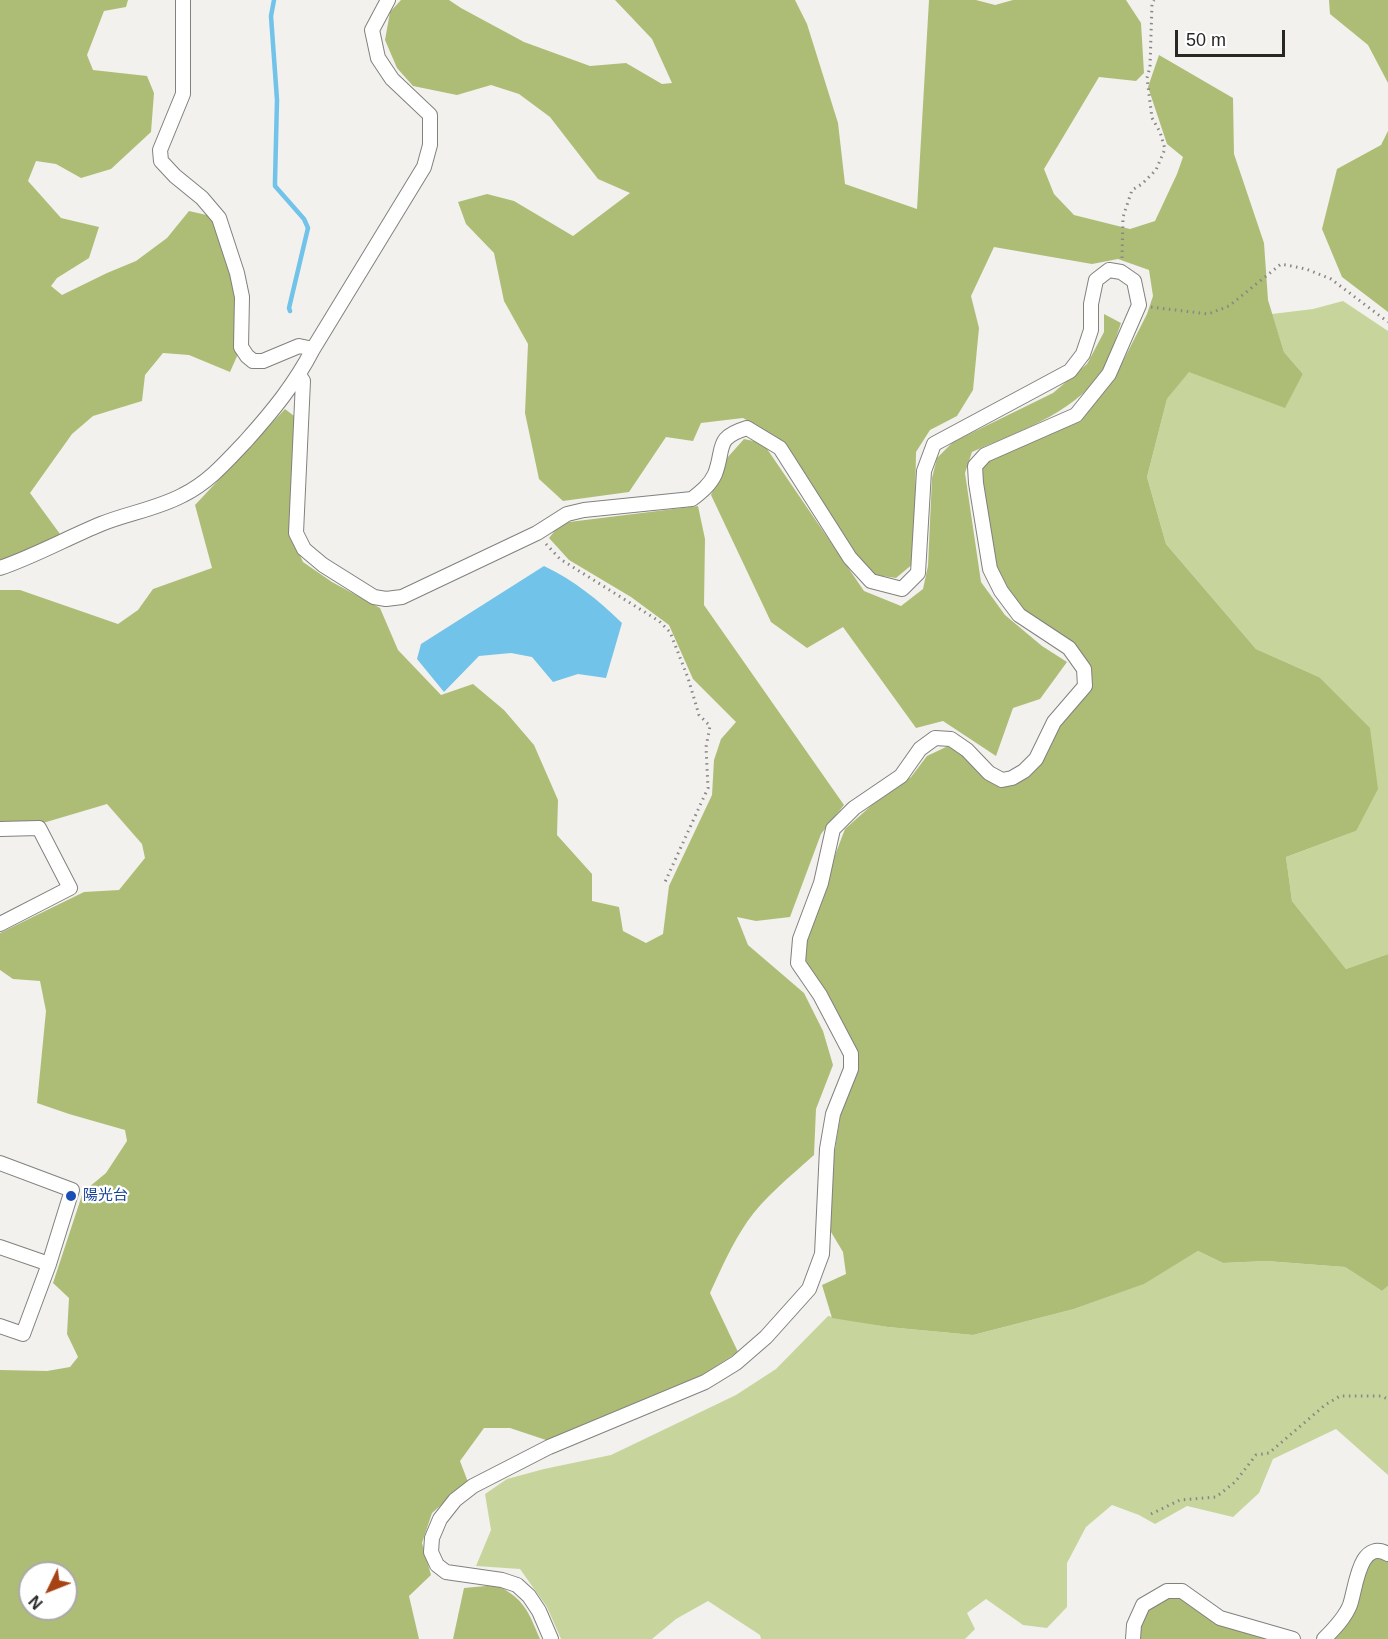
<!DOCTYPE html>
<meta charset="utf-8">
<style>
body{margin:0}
#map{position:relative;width:1388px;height:1639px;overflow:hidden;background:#f2f1ee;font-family:Arial,sans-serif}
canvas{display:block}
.north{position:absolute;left:18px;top:1561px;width:60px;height:60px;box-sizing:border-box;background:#fff;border:2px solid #a9a9a8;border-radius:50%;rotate:227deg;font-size:16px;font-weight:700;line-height:24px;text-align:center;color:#272726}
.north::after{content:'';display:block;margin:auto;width:21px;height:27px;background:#a74213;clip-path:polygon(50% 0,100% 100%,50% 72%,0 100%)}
.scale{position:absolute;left:1175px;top:30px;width:110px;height:27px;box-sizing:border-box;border:3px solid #272726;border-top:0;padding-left:8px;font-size:18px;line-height:21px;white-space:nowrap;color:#272726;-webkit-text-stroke:4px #fff;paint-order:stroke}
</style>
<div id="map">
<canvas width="1388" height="1639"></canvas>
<div class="north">N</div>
<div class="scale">50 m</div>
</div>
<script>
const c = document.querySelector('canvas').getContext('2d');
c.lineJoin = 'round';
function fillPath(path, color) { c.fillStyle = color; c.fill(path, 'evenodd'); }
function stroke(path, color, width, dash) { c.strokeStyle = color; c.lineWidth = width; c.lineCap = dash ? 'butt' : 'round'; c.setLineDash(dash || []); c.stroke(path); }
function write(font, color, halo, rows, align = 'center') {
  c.font = font + ' Arial,"Noto Sans JP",sans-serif'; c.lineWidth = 4.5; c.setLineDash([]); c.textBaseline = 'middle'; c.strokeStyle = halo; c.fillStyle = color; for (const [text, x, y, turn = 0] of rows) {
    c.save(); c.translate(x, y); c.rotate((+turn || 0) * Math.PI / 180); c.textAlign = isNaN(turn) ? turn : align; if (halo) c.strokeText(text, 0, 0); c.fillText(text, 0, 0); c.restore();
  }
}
fillPath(new Path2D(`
 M1343 301 1388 331V954L1346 969 1292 901 1286 857 1356 831 1319 677 1256 649 1166 544 1147 477 1167 399 1189 371 1285 407 1303 374 1284 352 1272 314 1313 309Z
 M1198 1251 1223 1263 1266 1261 1345 1267 1382 1291 1388 1286V1475L1336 1429 1273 1459 1259 1493 1233 1517 1187 1506 1155 1524 1139 1515 1112 1505 1086 1527 1067 1563V1607L1047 1628 1023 1625 986 1599 967 1613 975 1629 965 1639H761L760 1635 708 1601 676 1619 652 1639H561L547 1607 520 1569 476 1566 491 1530 485 1494 507 1479 544 1469 611 1455 736 1395 776 1369 828 1316 888 1327 973 1335 1074 1309 1143 1284Z`), '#c7d59c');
fillPath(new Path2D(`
 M0 0H128L126 7 104 11 87 55 93 70 147 76 154 93 151 132 111 169 81 178 56 164 36 161 28 181 61 218 99 227 89 258 57 278 51 286 62 295 107 273 136 261 167 238 189 211 211 216 233 272 238 354 230 372 189 355 163 353 145 375 142 401 93 416 72 434 30 493 60 534 24 552 0 561Z
 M401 0H449L461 8 524 42 590 66 626 63 662 84 672 83 652 39 615 0H795L807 24 838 123 845 184 917 209 929 0H976L995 5 1013 0H1126L1141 23 1144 73 1136 81 1099 77 1044 169 1054 194 1074 215 1130 229 1155 221 1177 174 1183 157 1167 144 1148 87 1159 55 1233 98 1234 154 1264 243 1268 300 1284 352 1303 374 1285 408 1189 372 1167 399 1147 477 1166 544 1256 649 1319 677 1370 728 1378 789 1356 831 1286 857 1292 901 1346 969 1388 954V1286L1382 1291 1345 1267 1266 1261 1223 1263 1198 1251 1144 1284 1074 1309 973 1335 888 1327 832 1318 822 1285 846 1274 843 1252 831 1232V1174L841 1112 856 1055 807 967 804 946 808 926 845 829 873 804 911 777 927 756 948 746 962 755 985 778 1001 787 1014 784 1029 777 1042 763 1060 726 1092 689 1091 667 1074 643 1023 610 1006 588 996 567 982 483V468L989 460 1081 421 1115 377 1147 314 1153 296 1149 270 1118 259 1092 264 994 247 971 296 979 328 973 390 957 416 930 430 916 452 914 563 896 578 875 575 858 562 779 439 743 418 701 423 693 441 666 437 629 492 563 501 539 479 525 413 528 344 504 301 494 253 466 224 458 202 487 194 514 201 573 236 630 193 598 179 550 117 519 94 491 85 457 95 413 86 397 68 385 40 390 12Z
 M1329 0H1388V83L1368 45 1330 14Z
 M1388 131V312L1342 277 1322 229 1337 169 1381 145Z
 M1104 314 1121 323C1115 340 1110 360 1099 375 1073 414 1014 433 972 452L965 473 981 582 1005 615 1042 646 1067 662 1040 699 1013 708 996 756 943 721 916 728 843 627 807 648 771 622 711 495 727 458 744 439 763 443 864 591 901 606 923 589 928 566 932 478 937 458 953 442 1053 393 1087 364 1104 332Z
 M285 409 298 419 290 533 303 562 332 582 380 608 398 650 441 695 473 684 504 710 534 745 558 800 557 835 592 874V901L619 907 623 931 646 943 663 934 669 886 712 795 714 760 721 739 736 722 693 679 669 625 631 597 569 560 549 538 561 523 698 506 705 539 704 605 844 805 821 834 790 917 756 921 737 917 748 945 804 993 823 1031 833 1065 816 1109 814 1155C791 1176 765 1196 747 1222 732 1244 721 1269 710 1293L738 1352 704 1374 546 1440 510 1428H484L460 1461 468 1482 432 1513 422 1543 431 1575 409 1596 419 1639H0V1370L47 1371 70 1367 78 1357 67 1334 69 1298 53 1283 83 1192 106 1173 127 1141 125 1130 69 1114 37 1103 46 1011 40 981 13 979 0 970V933L84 892 119 890 145 858 142 844 107 804 43 823 0 825V590H20L118 624 138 610 153 589 212 568 195 505ZM30 1573H66V1609H30Z
 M1374 1554 1388 1558V1639H1328L1361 1575Z
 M497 1585C525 1600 528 1611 540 1639H453L464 1588Z
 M1181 1594 1281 1639H1136C1147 1606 1145 1600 1181 1594Z`), '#adbd76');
fillPath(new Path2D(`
 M544 566C575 581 597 599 622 623L606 678 578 674 553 682 532 657 511 653 479 656 444 692 417 659 421 644Z`), '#72c3e9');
stroke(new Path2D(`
 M274 0 271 16 277 100 275 181V186L304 219 308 228 289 308 290 311`), '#72c3e9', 4.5);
const minor = new Path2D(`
 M183 0V94L160 150 161 161 175 176 202 198 219 218 237 273 242 297 241 347 247 356 253 361H263L299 346 313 349
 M299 375 303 381 296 533 304 549 323 565 374 597 386 599 402 597 537 533 567 514 584 510 692 499C701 492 710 485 715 474 725 448 714 438 747 428L780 448 850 558 871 581 902 589 918 573 924 471 934 444 1070 371 1083 354 1091 330V304L1096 280 1109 270 1121 272 1134 281 1139 305 1109 374 1076 415 985 455 975 466 976 483 990 569 1001 591 1019 615 1069 648 1084 669 1085 686 1054 722 1036 759 1024 771 1012 778 1002 780 989 773 967 750 951 739 935 738 920 749 901 776 854 808 833 829 821 883 800 939 798 963 820 995 851 1054V1069L833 1114 827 1149 822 1254 809 1289 766 1337 736 1363 705 1382 549 1447 473 1486 455 1500 440 1519 432 1538 431 1552 437 1565 446 1572 502 1580 517 1585 529 1596 539 1611 551 1639
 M0 568C35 556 67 538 101 524 128 513 157 509 183 495 209 482 226 462 245 442 272 412 295 384 313 349L424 167 430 145V115L392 79 378 58 372 30 388 0
 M0 829 39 828 70 888 0 924
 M0 1163 72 1190 49 1264 23 1334 0 1326
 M0 1247 49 1264
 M1133 1639 1134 1625 1143 1605 1167 1591H1182L1220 1618 1293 1639
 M1324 1639C1333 1630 1345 1618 1350 1605 1356 1588 1359 1538 1388 1554`);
stroke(minor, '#82817e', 16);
stroke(new Path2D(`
 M1122 258 1123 217 1132 190 1142 184 1156 170 1165 149 1160 132 1152 118 1147 78 1150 67 1152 3 1154 0
 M1151 307 1208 314 1229 306 1281 264 1306 269 1331 279 1388 322
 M546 544 560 559 659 621 670 632 688 678 699 715 710 726 706 747 708 788 665 882
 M1151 1514 1180 1500 1216 1497 1235 1482 1256 1455 1269 1453 1325 1405 1340 1396H1381L1388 1399`), '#888785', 3, [1.5, 4.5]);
stroke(minor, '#fff', 14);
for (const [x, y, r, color] of [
 [71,1196,6,"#1a4fb4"]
]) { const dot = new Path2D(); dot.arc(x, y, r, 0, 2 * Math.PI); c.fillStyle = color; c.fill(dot); stroke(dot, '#fff', 2); }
write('15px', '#164399', '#fff', [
 ["陽光台",83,1196]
], 'left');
</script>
